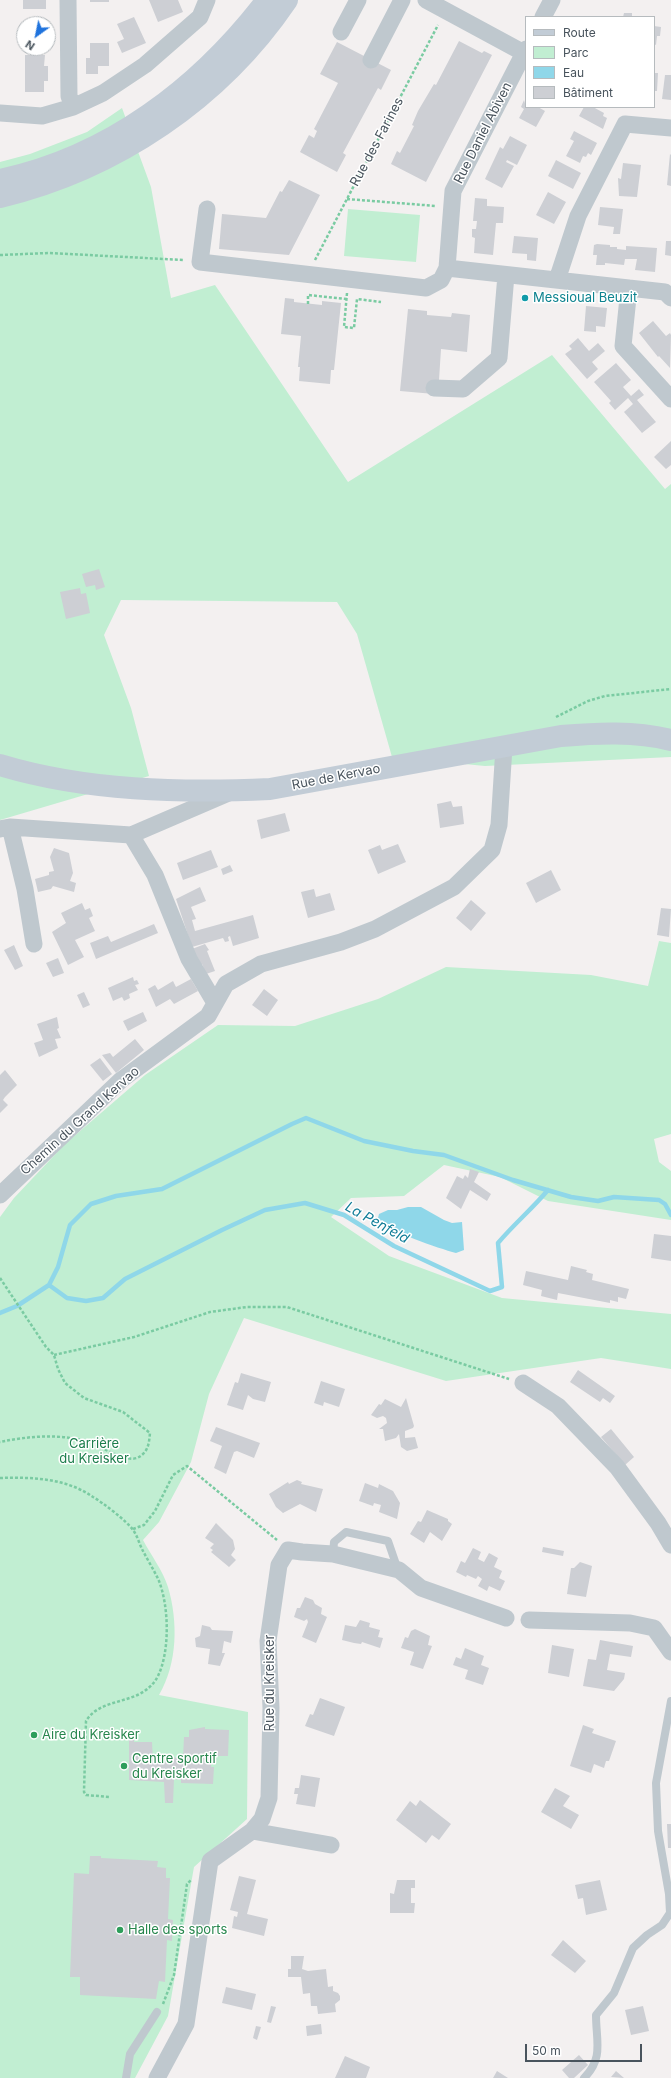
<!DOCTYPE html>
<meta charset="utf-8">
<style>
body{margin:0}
#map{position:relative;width:671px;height:2078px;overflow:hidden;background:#f3f0f0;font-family:Inter,sans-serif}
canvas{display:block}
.legend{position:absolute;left:525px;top:16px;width:130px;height:92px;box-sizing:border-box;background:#fff;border:1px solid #b6bbbe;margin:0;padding:5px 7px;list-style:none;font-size:12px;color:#49545d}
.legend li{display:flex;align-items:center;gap:8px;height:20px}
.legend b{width:20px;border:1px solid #b6bbbe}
.north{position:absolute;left:16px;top:16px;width:40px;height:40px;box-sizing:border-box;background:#fff;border:1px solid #b6bbbe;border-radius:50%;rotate:213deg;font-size:11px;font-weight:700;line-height:16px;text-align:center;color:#49545d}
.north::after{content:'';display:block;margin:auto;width:14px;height:18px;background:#1f73dd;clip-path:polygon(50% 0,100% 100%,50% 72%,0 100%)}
.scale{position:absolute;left:525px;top:2044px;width:117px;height:18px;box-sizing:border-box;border:2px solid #49545d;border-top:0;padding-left:5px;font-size:12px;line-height:14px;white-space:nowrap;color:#49545d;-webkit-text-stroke:3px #fff;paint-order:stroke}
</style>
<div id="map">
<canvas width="671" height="2078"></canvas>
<ul class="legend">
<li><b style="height:5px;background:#c2ccd6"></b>Route</li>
<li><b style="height:11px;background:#c1eed2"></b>Parc</li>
<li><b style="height:11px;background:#8fd7e9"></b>Eau</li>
<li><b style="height:11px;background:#cdcfd4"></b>Bâtiment</li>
</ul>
<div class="north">N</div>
<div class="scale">50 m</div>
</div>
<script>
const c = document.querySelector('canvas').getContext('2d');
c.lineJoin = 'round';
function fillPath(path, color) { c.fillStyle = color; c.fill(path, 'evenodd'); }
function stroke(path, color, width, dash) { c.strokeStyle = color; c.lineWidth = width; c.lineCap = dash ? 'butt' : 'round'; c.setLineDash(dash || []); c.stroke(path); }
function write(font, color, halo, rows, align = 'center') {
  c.font = font + ' Inter,sans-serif'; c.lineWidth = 3; c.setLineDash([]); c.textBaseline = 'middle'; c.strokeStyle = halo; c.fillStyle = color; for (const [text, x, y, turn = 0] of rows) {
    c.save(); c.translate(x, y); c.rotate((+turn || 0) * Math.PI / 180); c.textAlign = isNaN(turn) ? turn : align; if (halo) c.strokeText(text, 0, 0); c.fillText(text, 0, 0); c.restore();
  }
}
fillPath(new Path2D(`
 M122 108 151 187 171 298 215 285 348 482 552 355 665 489 671 484V757L485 766 392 757 357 634 337 602 121 600 104 635 131 708 149 776 0 820V162L30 154 87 132Z
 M348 209 420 215 416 262 344 256Z
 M659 941 671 943V1134L654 1139 659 1162 671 1171V1220L548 1201 500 1177 444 1165 404 1196 351 1198 331 1217 389 1256 502 1298 671 1314V1369L601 1358 446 1381 244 1318 209 1394 191 1462 159 1522 143 1540C151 1555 163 1571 168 1587 178 1621 178 1663 159 1695L248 1712 247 1819 194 1867 168 2016 135 2078H0V1217L14 1198 65 1144 145 1075 218 1025 295 1026 378 999 446 967 591 975 648 986Z`), '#c1eed2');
fillPath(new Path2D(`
 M408 1207H421L444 1220 452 1223 462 1222 464 1250 456 1253C438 1248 389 1232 378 1218L379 1214 388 1210H397Z`), '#8fd7e9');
stroke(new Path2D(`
 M49 1285 67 1298 86 1301 103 1298 125 1279 222 1230 265 1210 305 1203 344 1215 394 1246 490 1291 502 1287 498 1243C514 1224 532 1209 548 1190
 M0 1313 17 1306 49 1285 58 1267 70 1225 91 1204 116 1196 162 1189 292 1124 306 1118 364 1141 413 1151 444 1155 513 1180 571 1197 598 1201 614 1197 659 1200 665 1204 671 1215`), '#8fd7e9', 4.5);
fillPath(new Path2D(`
 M23 0H46V9H23Z
 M90 0H109V2H90Z
 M149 0H178L183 12 158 22Z
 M624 13H632V17H623Z
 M134 17 146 43 122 53 117 42 124 39 117 24Z
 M654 26 661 27 660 36H657L656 45 654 44Z
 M459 41 482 53 484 51 492 55 426 182 391 164 397 151 400 153 414 126 412 125 418 111 434 84 436 85Z
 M337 42 391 70 381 90 378 88 343 153 346 155 337 172 300 152 309 135 314 138 317 131 314 129 338 83 320 74Z
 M90 43H109V66H98V74H86V58H90Z
 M25 55H45L44 66H48V81H44V92H25Z
 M654 73H658L657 91H654Z
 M665 75H671V100L662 99Z
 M524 100 526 107H538L545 111 536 127 519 118 524 109 521 107Z
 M584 107H593L604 113 603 116 607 118 603 129 579 116Z
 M574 131 597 143 591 155 588 153 586 157 583 156 580 163 566 156 574 141 570 139Z
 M510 136 527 145 517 165 507 160 506 162 514 166 502 188 485 179 500 147 503 149Z
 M670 154 671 155V186L667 185Z
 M556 160 581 173 573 189 548 176Z
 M623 163 641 165 637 197 619 196 618 178 621 179Z
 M289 180 320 195 289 255 219 249 222 214 266 218 280 191 282 192Z
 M548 192 566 202 554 224 536 215Z
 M475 198 487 199V206L504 207 503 223H496L493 255 474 253 475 238 472 237V229H476L477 221H473Z
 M600 207 623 209 620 234H613L614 227 598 225Z
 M514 236 538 238 536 261 527 260V254L512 253Z
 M666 241H671V256L665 255Z
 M597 244 610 245V247H617V249L626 250V246L657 248 655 272 635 270 637 259H625L624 265 605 263V265H596L597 255H593L594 245Z
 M521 295 529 296V301L520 300Z
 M285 298 294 299V302L322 305V301L341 303 334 370H331L330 384 299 381 300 367H298L301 336 281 334Z
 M586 306 607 308 605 327 596 326V332L584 331Z
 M408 309 427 311V315L451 317 452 313 470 315 467 352 441 349 439 380 434 394 400 391Z
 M653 321 666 336 670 333 671 335 670 368 659 356 658 357 639 333Z
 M578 338 589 351 598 343 605 351 592 362 598 369 587 379 565 354 572 349 569 346Z
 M616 363 631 380 623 387 631 396 639 389 644 395 637 400 656 422 642 433 624 412 633 404 628 398 615 410 609 403 611 401 594 382Z
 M671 441V465L666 469 654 457Z
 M99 569 105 587 96 590 95 585 86 587 82 574Z
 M80 588 81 594 86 593 90 613 66 619 60 592Z
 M451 801 453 807 462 806 464 824 440 828 437 804Z
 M285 813 290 831 261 839 257 820Z
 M398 844 406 862 378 874 368 850 380 845 382 850Z
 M54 848 69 853 73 873 70 881 76 883 74 892 53 886 51 889 38 892 35 879 49 875V872L54 871 50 857Z
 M211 850 218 867 183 880 177 863Z
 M230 865 233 871 223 875 221 869Z
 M551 870 561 890 536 903 526 883Z
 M200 887 206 901 191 907 196 919 192 920 195 931 253 915 259 938 233 946 230 936 228 937 229 941 225 942 223 938 192 947 176 899Z
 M314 889 316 897 330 893 335 910 308 918 301 892Z
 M471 900 486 913 471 931 456 918Z
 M82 903 85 910 90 908 93 916 89 918 95 931 75 940 84 957 68 965 52 932 66 923 61 913Z
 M661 908 671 909 669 937 657 935Z
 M154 924 158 933 96 959 90 943 108 936 111 942Z
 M205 944 209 950 207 951 215 971 206 974 202 964 199 966 192 949Z
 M14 945 23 966 15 970 4 950Z
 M58 958 64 973 53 977 46 963Z
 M133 977 134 981 137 980 139 984 135 985 138 990 129 994 130 998 124 1001 122 997 113 1001 108 988Z
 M191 979 198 991 174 1004 170 999 156 1007 148 989 155 985 158 990 173 981 176 987Z
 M264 989 278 1000 267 1016 252 1005Z
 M84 992 90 1005 83 1008 77 995Z
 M143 1012 147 1021 128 1031 123 1021Z
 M57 1017 59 1028 57 1029 61 1038 55 1039 58 1048 39 1057 34 1043 43 1040 37 1024Z
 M135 1039 144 1050 116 1073 102 1055 110 1053 113 1057Z
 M100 1058 112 1074 103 1081 90 1065Z
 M5 1070 17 1085 5 1097 3 1100 8 1105 0 1113V1075Z
 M470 1169 479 1172 474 1182 491 1194 487 1201 470 1190 461 1209 446 1198 457 1176 463 1179 465 1175 468 1178Z
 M654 1234 671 1236V1261L651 1258Z
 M571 1266 587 1270 586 1272 593 1274 592 1280 629 1289 626 1299 618 1297V1302L610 1300V1303L558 1293 557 1300 541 1296 542 1290 523 1285 526 1271 568 1280Z
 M578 1370 615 1396 610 1403 603 1398 600 1402 570 1382Z
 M241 1373 271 1382 265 1402 253 1399 248 1395 243 1410 227 1405 235 1382 238 1383Z
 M321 1381 345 1389 339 1407 324 1402 323 1406 314 1403Z
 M406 1398 414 1426 413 1428 405 1431V1438L415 1437 418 1448 407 1451 401 1447 399 1434 396 1438 385 1441 383 1429H379L387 1423 386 1418 383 1416 377 1418 371 1415 379 1404 381 1405 385 1399 401 1407Z
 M216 1427 260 1443 254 1458 237 1451 234 1452 226 1474 214 1468 222 1446 210 1441Z
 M611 1429 634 1457 625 1465 601 1437Z
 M297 1480 302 1482 301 1484 323 1489 316 1512 300 1504 283 1513 276 1507 269 1494 288 1482 289 1484Z
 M365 1483 378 1488 379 1484 393 1491 400 1503 397 1519 379 1512 381 1505 374 1503 373 1506 359 1501Z
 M427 1510 448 1519V1521L452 1524 442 1541 430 1532 424 1543 410 1534 418 1521 421 1522Z
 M216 1523 233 1540 235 1549 231 1555 236 1560 229 1567 211 1552 213 1550 210 1548 214 1544 205 1538Z
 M543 1547 564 1551 563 1556 542 1552Z
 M473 1548 481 1552 478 1559 484 1562 489 1553 498 1558 494 1567 502 1571 499 1578 505 1581 500 1591 489 1586 487 1591 478 1586 482 1579 478 1576 476 1579 467 1575 466 1577 456 1572 461 1561 465 1563Z
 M580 1562 592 1566 586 1597 567 1594 571 1568H574Z
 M305 1597 313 1600 315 1604 322 1608 321 1614 327 1617 316 1643 302 1637 308 1622 307 1619 304 1621 294 1617 297 1608H300Z
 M360 1620 370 1623 369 1627 380 1630 378 1637 383 1638 380 1648 362 1642 361 1644 354 1643 342 1640 345 1625 356 1627Z
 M202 1625 210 1627 212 1630 233 1631 231 1643 224 1641 222 1653H225L220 1666 208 1664 210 1649 196 1647 195 1638 200 1636Z
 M415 1629 430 1636 428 1645 432 1646 423 1669 410 1665 414 1652 401 1648 405 1637 408 1638 411 1631Z
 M600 1640 633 1646 631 1657 610 1654 607 1670 625 1673 624 1679 614 1691 583 1686 588 1659 596 1660Z
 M552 1645 574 1649 569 1677 548 1673Z
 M465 1648 484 1656 481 1665 489 1668 483 1685 465 1679 468 1670 453 1665 456 1657 461 1659Z
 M320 1698 345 1707 334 1736 305 1726 310 1714 313 1715Z
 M583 1725 594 1729 592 1733 616 1741 609 1761H606L604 1768 594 1764 591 1773 570 1766Z
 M205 1727V1729L229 1730 228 1756H212L211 1767H214L213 1784 181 1783V1780L174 1779 173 1803H165L164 1782 129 1780V1735H134V1742H152L153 1761 165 1763 166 1757 183 1758 184 1737H189V1730Z
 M301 1775 320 1778 315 1807 296 1804 298 1794H294L295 1788H299Z
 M555 1788 570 1796 563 1806 579 1815 571 1829 541 1812Z
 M420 1800 451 1824 439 1840 432 1835 426 1843 396 1820 410 1801 416 1806Z
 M667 1824H671V1848H668Z
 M90 1856H101V1858L158 1861 157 1867 166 1868V1878H170L168 1919 173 1920 172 1941 167 1940 165 1982 159 1981 156 1999 80 1995V1977H70L74 1873 89 1874Z
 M239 1876 256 1880 247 1914 268 1919 264 1936 232 1928 234 1916 237 1917 238 1912 230 1910Z
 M397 1880H415V1888H411V1903H415L414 1913H390V1893L394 1894Z
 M600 1880 607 1910 586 1915 583 1898 578 1899 575 1885Z
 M563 1940 586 1961 575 1973 551 1955Z
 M291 1956H304L302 1969 308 1971 326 1969 328 1987 333 1986V1991L338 1993 340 1996V2000L335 2004 336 2012 318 2014 317 2006H311L310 1993 303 1994 301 1977H288V1969H291Z
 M226 1987 256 1994 252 2010 222 2003Z
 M271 2006 276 2007 271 2023 267 2022Z
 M643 2006 649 2031 631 2035 625 2010Z
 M321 2024 322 2034 307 2036 306 2026Z
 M256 2026 261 2027 257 2040 253 2038Z
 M579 2055 588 2065 574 2078H569L562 2070Z
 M345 2056 370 2067 366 2078H335Z
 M497 2071 508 2078H493Z
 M616 2071 624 2078 611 2077Z`), '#cdcfd4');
stroke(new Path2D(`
 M347 199 436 206
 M0 255 49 253 184 260
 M315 260 438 25
 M347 293 344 327 354 328 357 299 381 302
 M308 304V295L347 299
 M556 717 588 701 605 696 671 689
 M0 1278 46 1347 54 1355 58 1369 65 1383 84 1398 123 1412 150 1433C149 1442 149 1451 139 1457 127 1464 103 1447 91 1443 63 1433 28 1436 0 1442
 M54 1355 134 1337 210 1312 247 1307H287L509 1379
 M0 1478C32 1477 66 1478 93 1497 102 1502 128 1522 133 1530 137 1535 139 1543 142 1549 147 1559 154 1570 159 1581 169 1607 170 1651 158 1676 142 1707 102 1695 86 1721L84 1792 86 1795 110 1797
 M133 1529 144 1525 155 1511 173 1475 187 1466 277 1540
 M163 2004 174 1975 187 1884 191 1880`), '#7acba2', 2.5, [3, 2]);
stroke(new Path2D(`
 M333 1554 334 1542 346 1532 388 1541 398 1570
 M126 2078 130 2054 157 2012
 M584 2078C604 2058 596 2041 596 2015L614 1993 633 1948 647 1935 662 1925 670 1913 669 1894 658 1831 656 1783 671 1701`), '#bfc8ce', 8);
stroke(new Path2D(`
 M68 0 69 96 73 107
 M426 0 524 53
 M543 17 552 0
 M341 32 358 0
 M526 49 453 191 447 268 665 292 671 298
 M371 60 402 0
 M0 113 42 116 73 107 103 93 145 65 200 17 207 0
 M207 209 200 262 426 288 441 280 447 268
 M557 280 578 216 625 124 671 128
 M629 288 623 346 671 399
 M434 388 463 389 499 358 506 275
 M10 827 25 889 34 944
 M0 829 10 827 131 835
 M215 1003 189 959 155 875 131 835 231 792
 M0 1195 121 1080 208 1016 226 984 261 964 341 942 375 929 454 887 492 850 499 825 504 747
 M523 1383 558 1406 617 1467 658 1523 671 1545
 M529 1620 630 1623 654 1628 671 1652
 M252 1831 331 1845
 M157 2078 186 2024 210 1861 252 1831 262 1819 269 1798 271 1708 268 1641 279 1565 288 1550 302 1552 333 1554 399 1570 421 1588 506 1618`), '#bfc8ce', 17);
stroke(new Path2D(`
 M0 180C109 157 200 88 267 0
 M0 197C116 169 220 99 287 0
 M0 765C86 791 181 793 270 789L561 736C597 733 635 731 671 740`), '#c2ccd6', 22);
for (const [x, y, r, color] of [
 [525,298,4,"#0f9aa8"],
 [34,1735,4,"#2e9e5b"],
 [124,1766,4,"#2e9e5b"],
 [120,1930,4,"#2e9e5b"]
]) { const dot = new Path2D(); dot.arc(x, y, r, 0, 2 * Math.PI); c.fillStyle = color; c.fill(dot); stroke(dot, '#fff', 1.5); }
write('13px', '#49545d', '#fff', [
 ["Rue Daniel Abiven",483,133,-63],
 ["Rue des Farines",377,142,-62],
 ["Rue de Kervao",336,777,-11],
 ["Chemin du Grand Kervao",80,1121,-42],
 ["Rue du Kreisker",270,1683,-90]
]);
write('13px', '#0d838f', '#fff', [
 ["Messioual Beuzit",533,298]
], 'left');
write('13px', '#1b7d4b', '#fff', [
 ["Carrière",94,1444],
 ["du Kreisker",94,1459]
]);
write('13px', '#27864d', '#fff', [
 ["Aire du Kreisker",42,1735],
 ["Centre sportif",132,1759],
 ["du Kreisker",132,1774],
 ["Halle des sports",128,1930]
], 'left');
write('italic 14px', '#117d98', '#fff', [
 ["La Penfeld",377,1223,29]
]);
</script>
